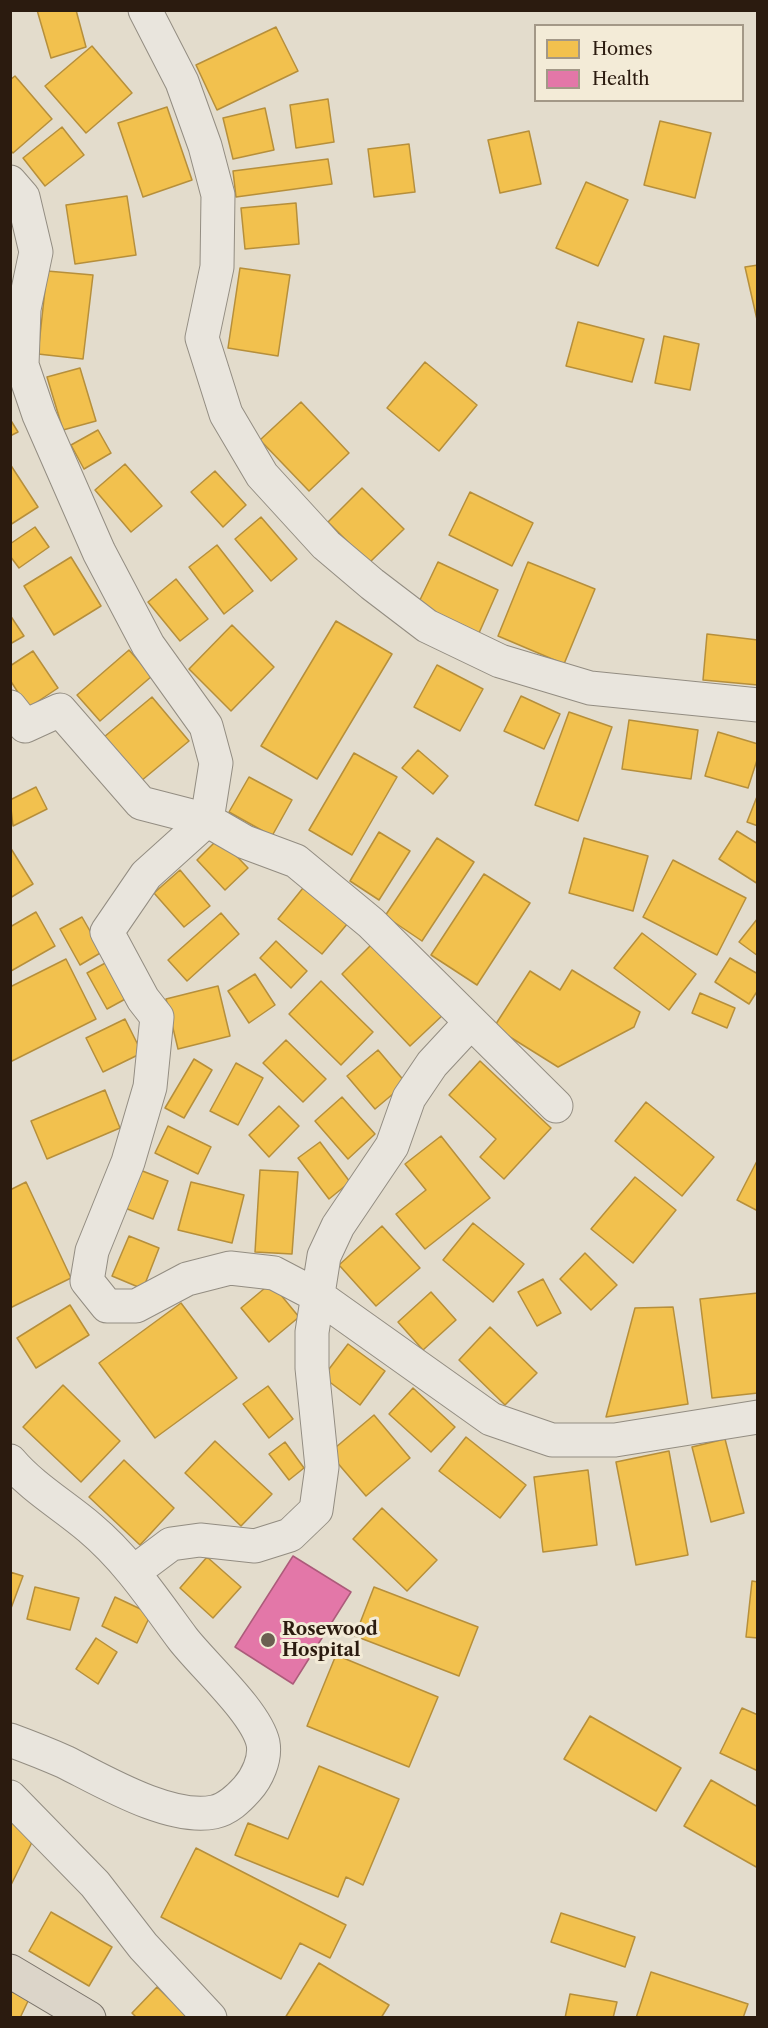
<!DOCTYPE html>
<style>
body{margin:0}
#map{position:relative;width:768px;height:2028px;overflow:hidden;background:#e3dccc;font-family:"Libre Caslon Text",serif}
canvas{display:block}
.frame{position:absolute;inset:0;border:12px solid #2b1b0f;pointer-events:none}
.legend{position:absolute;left:534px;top:24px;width:210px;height:78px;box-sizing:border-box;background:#f3ebd7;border:2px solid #a39887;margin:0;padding:8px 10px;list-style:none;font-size:18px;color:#2b1b0f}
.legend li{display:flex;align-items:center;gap:12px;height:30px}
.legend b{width:30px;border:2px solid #a39887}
</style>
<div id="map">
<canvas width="768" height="2028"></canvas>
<div class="frame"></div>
<ul class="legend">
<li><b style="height:16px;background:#f2c14e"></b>Homes</li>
<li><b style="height:16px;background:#e377a8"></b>Health</li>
</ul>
</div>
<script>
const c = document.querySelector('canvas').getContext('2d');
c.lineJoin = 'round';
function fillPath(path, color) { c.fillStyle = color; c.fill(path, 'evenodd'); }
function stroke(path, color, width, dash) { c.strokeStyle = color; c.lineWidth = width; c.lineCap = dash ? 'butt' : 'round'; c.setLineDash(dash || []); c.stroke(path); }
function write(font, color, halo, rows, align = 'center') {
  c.font = font + ' "Libre Caslon Text",serif'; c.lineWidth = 6; c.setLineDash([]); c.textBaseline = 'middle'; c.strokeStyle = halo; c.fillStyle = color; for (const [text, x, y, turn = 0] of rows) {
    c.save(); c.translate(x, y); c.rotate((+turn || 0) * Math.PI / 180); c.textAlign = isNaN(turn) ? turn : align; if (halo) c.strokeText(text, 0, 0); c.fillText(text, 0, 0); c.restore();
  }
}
const homes = new Path2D(`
 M37 10H76L86 47 51 58Z
 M276 27 298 71 217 110 196 65Z
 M92 46 132 93 86 133 45 86Z
 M15 76 52 119 13 153 10 150V80Z
 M328 99 334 142 296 148 290 105Z
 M167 107 192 180 143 197 118 123Z
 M265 108 274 150 233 159 223 118Z
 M660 121 711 133 695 198 644 185Z
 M62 127 84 155 45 186 23 158Z
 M529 131 541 184 500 193 488 140Z
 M409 144 415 192 374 197 368 149Z
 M328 159 332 184 236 197 233 171Z
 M586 182 628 200 598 266 556 248Z
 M127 196 136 255 75 264 66 205Z
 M296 203 299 244 245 249 241 208Z
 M758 265V324L745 267Z
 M240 268 290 275 278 356 228 348Z
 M47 271 93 275 83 359 38 354Z
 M578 322 644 339 632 382 566 366Z
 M664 336 699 344 690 390 655 383Z
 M425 362 477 405 439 451 387 408Z
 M80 368 96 421 63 430 47 377Z
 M301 402 349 453 309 491 260 440Z
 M10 419 18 432 10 436Z
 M98 430 111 453 84 469 71 445Z
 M10 464 38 507 10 525Z
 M125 464 162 506 131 532 95 490Z
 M215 471 246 505 223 527 191 492Z
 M362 488 404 529 369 563 328 522Z
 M470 492 533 523 512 566 449 535Z
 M261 517 297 559 271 581 235 539Z
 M35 527 49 547 19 568 10 556V544Z
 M217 545 253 591 224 614 189 567Z
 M71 557 101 606 54 635 24 586Z
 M438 562 498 590 479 633 418 604Z
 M528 562 595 589 564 664 498 636Z
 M176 579 208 619 180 641 148 602Z
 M10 615 24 636 10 644Z
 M336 621 392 654 317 779 261 746Z
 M232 625 274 667 231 711 189 669Z
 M707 634 758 640V685L703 680Z
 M129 650 152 676 100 721 77 695Z
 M33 651 58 688 28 708 10 680V666Z
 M437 665 483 689 460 731 414 707Z
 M521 696 560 714 544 749 504 731Z
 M152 697 189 741 141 781 104 737Z
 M569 712 612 727 578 821 535 805Z
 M629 720 698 730 691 779 622 769Z
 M718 732 758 744V757L748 788 705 776Z
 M418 750 448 776 433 794 402 768Z
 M354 753 397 777 352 855 309 830Z
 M249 777 292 800 272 836 229 812Z
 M36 787 47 809 13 826 10 800Z
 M758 794V826L747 822Z
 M737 831 758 844V884L719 859Z
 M379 832 410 851 379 900 350 881Z
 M219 838 248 868 225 890 197 860Z
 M437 838 474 862 422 941 385 916Z
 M584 838 648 856 633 911 569 893Z
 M10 847 33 884 10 898Z
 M673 860 746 898 717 955 643 917Z
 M180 870 210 906 184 927 154 893Z
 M484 874 530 903 477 985 431 955Z
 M303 888 348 923 322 954 278 919Z
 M36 912 55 946 11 971 10 927Z
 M221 913 239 934 187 981 168 960Z
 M82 917 102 952 80 965 60 929Z
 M758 918V956L739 942Z
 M642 933 696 974 669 1010 614 968Z
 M276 941 307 971 291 988 260 958Z
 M375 941 445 1013 410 1046 342 974Z
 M730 958 758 974V990L749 1004 715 982Z
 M66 959 96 1019 10 1062V987Z
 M109 961 129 997 107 1009 87 973Z
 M572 970 640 1012 634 1027 558 1067 494 1027 530 971 560 990Z
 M255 974 275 1005 249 1023 228 991Z
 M321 981 373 1032 341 1065 289 1014Z
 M218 986 230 1036 178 1049 166 999Z
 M700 993 735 1008 727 1028 692 1013Z
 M125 1019 142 1053 103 1072 86 1038Z
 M286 1040 326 1079 303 1102 263 1063Z
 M378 1050 406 1083 375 1109 347 1076Z
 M194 1059 212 1070 184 1118 165 1108Z
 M480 1061 551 1128 504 1179 480 1157 496 1139 449 1095Z
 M236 1063 263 1078 238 1125 210 1111Z
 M105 1090 120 1128 47 1159 31 1121Z
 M342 1097 375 1134 348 1159 315 1121Z
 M646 1102 714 1157 682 1196 615 1141Z
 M279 1106 299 1126 269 1157 249 1135Z
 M168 1126 211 1147 198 1174 155 1153Z
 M441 1136 490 1198 425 1249 396 1214 426 1190 405 1164Z
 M320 1142 350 1182 329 1199 298 1158Z
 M758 1159V1211L737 1200Z
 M140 1170 168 1181 153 1219 125 1208Z
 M260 1170 298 1172 292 1254 255 1252Z
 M635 1177 676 1210 633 1263 591 1229Z
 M26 1182 71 1278 10 1308V1190Z
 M191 1182 244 1195 232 1243 178 1230Z
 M473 1223 524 1264 493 1302 443 1260Z
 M382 1226 420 1268 376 1306 339 1265Z
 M129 1236 159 1248 143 1289 112 1276Z
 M585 1253 617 1285 591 1310 560 1279Z
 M543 1279 561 1313 537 1326 518 1292Z
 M271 1283 299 1317 269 1342 241 1308Z
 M431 1292 456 1320 423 1350 398 1322Z
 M758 1293V1393L712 1398 700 1299Z
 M181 1303 237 1378 155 1438 99 1363Z
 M70 1305 89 1335 36 1368 17 1338Z
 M673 1307 688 1404 606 1417 635 1308Z
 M490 1327 537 1373 505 1405 459 1360Z
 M348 1344 385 1371 360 1405 323 1377Z
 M63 1385 120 1441 81 1482 23 1427Z
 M268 1386 293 1419 269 1438 243 1404Z
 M413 1388 455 1427 431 1452 389 1414Z
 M374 1415 410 1458 366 1496 329 1453Z
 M466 1437 526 1485 500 1518 439 1471Z
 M725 1439 744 1513 711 1522 692 1447Z
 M215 1441 272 1494 241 1526 185 1473Z
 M285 1442 304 1468 289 1480 269 1454Z
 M669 1451 688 1555 636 1565 616 1462Z
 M124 1460 174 1508 140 1545 89 1497Z
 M588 1470 597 1545 543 1552 534 1477Z
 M382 1508 437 1560 407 1591 353 1539Z
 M207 1557 241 1587 213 1618 180 1588Z
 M10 1572 23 1576 10 1611Z
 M752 1581 758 1582V1638L746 1637Z
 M35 1587 79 1598 70 1630 27 1619Z
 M374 1587 478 1627 459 1676 355 1636Z
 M115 1597 151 1614 137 1643 102 1626Z
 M96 1638 117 1652 98 1684 76 1669Z
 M336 1655 438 1697 409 1767 307 1726Z
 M742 1708 758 1715V1771L720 1753Z
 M590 1716 681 1768 656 1811 564 1759Z
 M319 1766 399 1799 363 1885 346 1877 338 1897 235 1855 248 1823 288 1839Z
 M711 1780 758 1807V1868L684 1826Z
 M10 1817 38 1830 10 1887Z
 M196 1848 346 1925 330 1958 300 1943 281 1979 161 1917Z
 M51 1912 112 1947 89 1986 29 1951Z
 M561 1913 635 1937 625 1967 551 1942Z
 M319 1963 389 2005 381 2018H285Z
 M651 1972 748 2004 743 2018H636Z
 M157 1987 186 2015 183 2018H137L132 2013Z
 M10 1991 29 1999 20 2018H10Z
 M570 1994 617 2002 613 2018H565Z`);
fillPath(homes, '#f2c14e');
stroke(homes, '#b68f3b', 1.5);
const health = new Path2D(`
 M293 1556 351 1592 293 1684 235 1647Z`);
fillPath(health, '#e377a8');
stroke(health, '#ac5b7a', 1.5);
const minor = new Path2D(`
 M145 10 182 82 205 146 218 195 217 267 202 338 226 414 262 475 326 545 372 584 427 626 500 661 590 688 758 705
 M10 182 23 197 36 252 24 309 22 365 39 415 99 552 148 645 206 726 216 763 207 820 146 875 107 932 143 999 157 1017 150 1087 128 1162 92 1251 87 1281 107 1306H136L187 1279 230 1268 274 1273 318 1296 491 1419 552 1440H615L758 1417
 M10 707 25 726 60 710 141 803 207 820 245 842 296 861 371 923 556 1106
 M10 1461C33 1488 63 1505 90 1528 128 1560 154 1600 183 1639 204 1666 256 1712 263 1743 266 1759 257 1778 247 1789 238 1799 228 1809 214 1812 170 1821 103 1781 65 1762 47 1754 29 1747 10 1740
 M135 1571 171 1544 200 1540 255 1546 290 1535 316 1510 322 1467 312 1368V1332L324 1256 338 1226 392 1146 409 1098 432 1064 470 1023
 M10 1797 95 1884 143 1946 210 2018`);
const major = new Path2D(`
 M10 1971 89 2018`);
stroke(minor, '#938d82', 35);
stroke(major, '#797269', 35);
stroke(minor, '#e9e5dd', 33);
stroke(major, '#dcd5c9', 33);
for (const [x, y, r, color] of [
 [268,1640,8,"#6b5f51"]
]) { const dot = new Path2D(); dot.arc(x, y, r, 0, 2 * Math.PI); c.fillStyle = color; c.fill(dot); stroke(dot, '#f3ebd7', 2); }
write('bold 18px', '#2b1b0f', '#f3ebd7', [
 ["Rosewood",282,1630],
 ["Hospital",282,1651]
], 'left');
</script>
